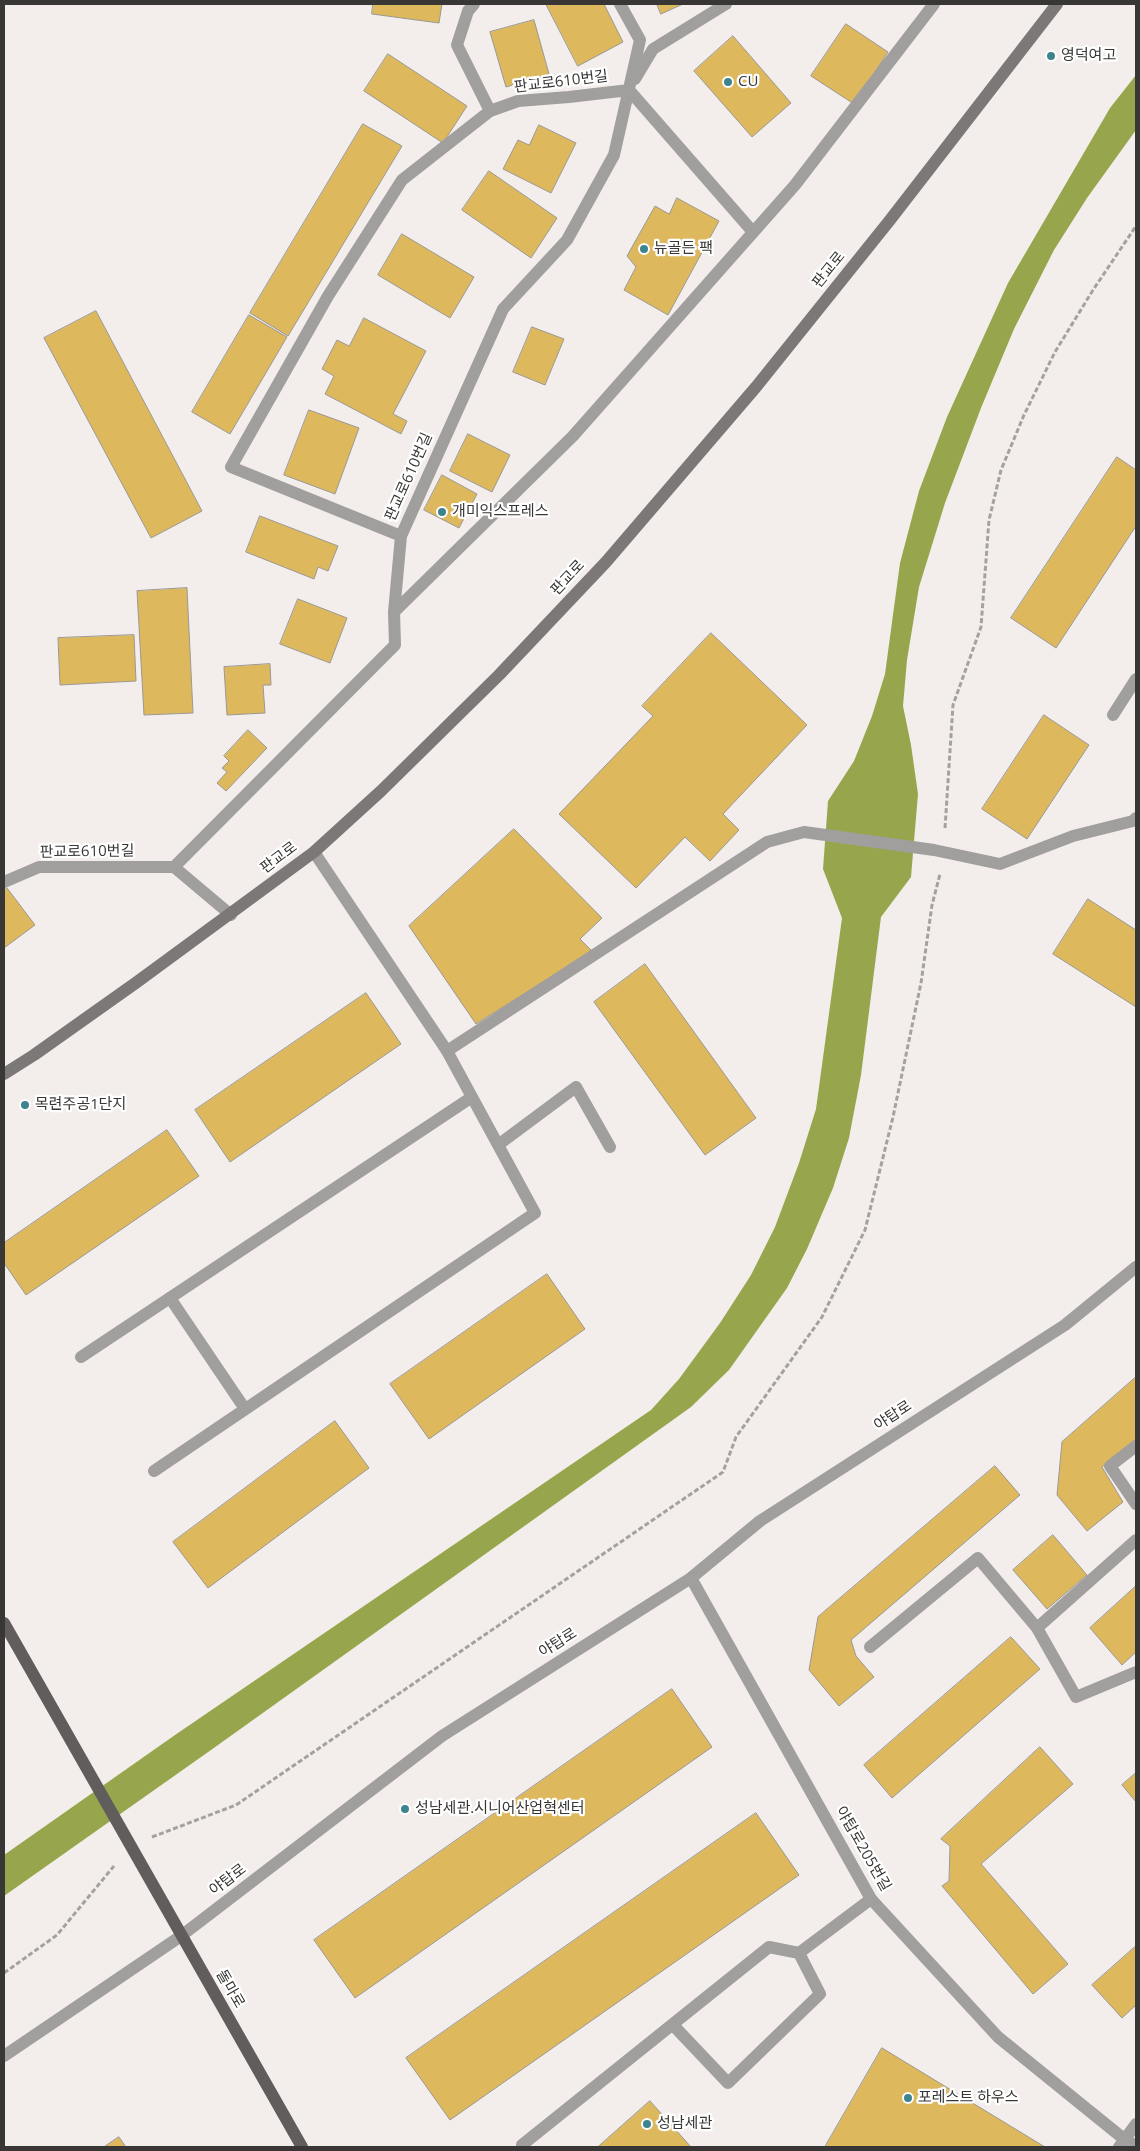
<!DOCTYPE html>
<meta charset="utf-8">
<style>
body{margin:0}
#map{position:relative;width:1140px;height:2151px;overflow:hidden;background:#f3eeeb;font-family:"Open Sans",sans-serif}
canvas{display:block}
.frame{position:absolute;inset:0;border:5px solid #383735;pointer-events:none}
</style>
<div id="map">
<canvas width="1140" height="2151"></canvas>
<div class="frame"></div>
</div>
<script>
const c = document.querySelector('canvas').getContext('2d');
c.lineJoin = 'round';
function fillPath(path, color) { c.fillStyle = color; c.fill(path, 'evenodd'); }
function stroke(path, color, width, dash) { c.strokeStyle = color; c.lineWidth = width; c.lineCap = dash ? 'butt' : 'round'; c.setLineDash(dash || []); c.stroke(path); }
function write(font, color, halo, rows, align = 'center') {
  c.font = font + ' "Open Sans","Noto Sans KR",sans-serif'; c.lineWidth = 4.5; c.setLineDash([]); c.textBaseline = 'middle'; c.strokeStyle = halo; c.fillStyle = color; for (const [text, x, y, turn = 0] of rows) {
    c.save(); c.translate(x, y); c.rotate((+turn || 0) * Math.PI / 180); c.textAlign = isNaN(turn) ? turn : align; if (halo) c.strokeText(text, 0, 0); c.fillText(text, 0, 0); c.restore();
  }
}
fillPath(new Path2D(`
 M1136 75V130L1087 198 1054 250 1014 329 981 408 945 503 919 587 907 660 903 706 911 745 918 794 911 877 881 917 861 1075 849 1138 833 1188 807 1249 787 1288 729 1370 691 1407 211 1750 4 1896V1855L175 1735 651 1410 679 1379 720 1323 751 1275 775 1227 799 1163 816 1109 842 918 823 869 828 801 854 761 872 716 885 674 900 563 919 491 947 417 1008 283 1110 108Z`), '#97a64c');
const building = new Path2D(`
 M373 4H442L439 23 372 14Z
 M546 4H604L623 42 578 66Z
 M657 4H683L661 14Z
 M534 20 549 74 506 87 490 32Z
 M846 24 888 52 854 104 811 76Z
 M733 36 791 103 752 137 694 71Z
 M388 54 467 106 443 143 364 91Z
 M363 124 402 146 288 336 250 313Z
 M539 125 576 143 551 193 503 169 518 140 529 145Z
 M489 171 557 218 531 258 462 210Z
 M677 198 719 221 668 315 624 290 636 267 627 256 655 206 669 214Z
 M402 234 474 277 450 318 378 275Z
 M96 311 202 511 151 538 44 338Z
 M249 315 287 337 230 434 192 412Z
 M364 318 426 351 393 414 407 421 401 434 325 394 334 376 322 369 337 340 349 346Z
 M532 327 564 339 545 385 513 372Z
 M309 410 359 428 335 494 284 475Z
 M468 434 510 455 492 492 450 471Z
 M1117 457 1136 470V526L1056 648 1011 618Z
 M442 475 477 494 459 528 424 510Z
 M260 516 338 546 328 571 318 567 314 579 246 552Z
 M187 588 193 713 144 715 137 591Z
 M298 599 347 618 330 663 280 644Z
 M711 633 807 725 723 814 739 830 710 861 685 837 636 888 559 814 653 716 642 706Z
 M134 635 136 681 60 685 58 638Z
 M270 664 271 685H263L265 713 227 715 224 667Z
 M1044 715 1089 745 1027 839 982 809Z
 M248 730 267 748 226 791 217 783 227 772 222 768 229 761 224 756Z
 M514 829 602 918 580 939 592 951 476 1024 409 926Z
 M7 888 35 925 4 948V891Z
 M1088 899 1136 930V1007L1053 954Z
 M645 964 756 1118 705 1155 594 1002Z
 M366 993 401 1044 230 1162 195 1110Z
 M167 1130 199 1176 26 1295 4 1263V1243Z
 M547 1274 585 1329 429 1439 390 1384Z
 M1136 1377V1439L1102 1467 1123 1502 1087 1531 1057 1495 1062 1442Z
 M335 1421 369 1468 208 1588 173 1542Z
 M995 1466 1020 1495 851 1640 856 1656 874 1677 839 1706 809 1670 818 1617Z
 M1053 1535 1087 1575 1047 1609 1013 1570Z
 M1136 1586V1652L1122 1665 1090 1628Z
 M1011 1637 1040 1669 892 1798 864 1765Z
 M672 1689 712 1747 355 1998 314 1940Z
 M1040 1747 1073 1784 981 1864 1068 1964 1033 1994 942 1886 949 1881 950 1846 941 1839Z
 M1136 1773V1802L1122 1785Z
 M756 1813 799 1875 450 2120 406 2058Z
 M1136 1946V2005L1122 2018 1092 1985Z
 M882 2048 1045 2147H825Z
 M650 2101 691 2147H598Z
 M119 2137 126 2147H104Z`);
fillPath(building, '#ddb85d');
stroke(building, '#9a9894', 1);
stroke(new Path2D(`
 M945 828 953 705 981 627 989 520 1001 470 1024 415 1055 352 1093 290 1136 226
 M152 1837 236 1805 723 1472 736 1437 822 1317 865 1230 893 1117 921 983 932 905 940 874
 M4 1973 57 1935 114 1866`), '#a4a19e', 3, [5, 2.5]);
stroke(new Path2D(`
 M1113 715 1136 679
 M498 1145 576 1087 610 1147
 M81 1357 472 1097
 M1136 1446 1110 1466 1136 1504
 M154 1471 535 1213 447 1051
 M1037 1628 1076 1697 1136 1672
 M870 1647 978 1558 1037 1628 1136 1540
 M673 2025 728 2083 820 1994 799 1953
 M522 2145 769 1947 799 1953 871 1899`), '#a19e9e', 12);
stroke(new Path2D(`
 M474 4 468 11 457 45 490 111
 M635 79 653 49 726 4
 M629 90 753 232
 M401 536 231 467 328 296 402 180 490 111 518 101 569 97 629 90
 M394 612 573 436 795 185 934 4
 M314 852 447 1051 767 842 804 832 934 850 1000 864 1073 836 1133 821 1136 818
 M4 882 39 867H174
 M231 915 174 867 395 645 394 612 401 536 503 309 567 240 614 155 640 40 620 4
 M170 1298 245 1409
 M691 1578 871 1899 998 2037 1124 2139 1136 2146
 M4 2056 181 1936
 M1119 2147 1136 2124`), '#a19e9e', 12);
stroke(new Path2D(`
 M181 1936 442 1736 691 1578 760 1521 1065 1325 1136 1267`), '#a19e9e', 12);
stroke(new Path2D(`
 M4 1074 34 1055 137 982 314 852 381 791 499 675 606 562 756 387 890 220 1057 4`), '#7b7877', 12);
stroke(new Path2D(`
 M4 1623 302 2147`), '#615d5c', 12);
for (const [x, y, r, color] of [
 [1051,56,5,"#3e848f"],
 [728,82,5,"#3e848f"],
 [644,249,5,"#3e848f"],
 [442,512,5,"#3e848f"],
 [25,1105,5,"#3e848f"],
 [405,1809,5,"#3e848f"],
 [908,2098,5,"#3e848f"],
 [647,2124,5,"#3e848f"]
]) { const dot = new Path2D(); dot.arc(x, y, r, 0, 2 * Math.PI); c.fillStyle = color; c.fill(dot); stroke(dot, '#fff', 2); }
write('15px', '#383735', '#fff', [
 ["영덕여고",1061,56],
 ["CU",738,82],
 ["뉴골든 팩",654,249],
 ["개미익스프레스",452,512],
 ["목련주공1단지",35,1105],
 ["성남세관.시니어산업혁센터",415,1809],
 ["포레스트 하우스",918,2098],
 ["성남세관",657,2124]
], 'left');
write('15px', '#383735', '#fff', [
 ["판교로610번길",561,82,-7],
 ["판교로",829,270,-51],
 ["판교로610번길",409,477,-66],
 ["판교로",568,578,-47],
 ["판교로610번길",87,852,-1],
 ["판교로",279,858,-37],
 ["야탑로",893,1416,-33],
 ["야탑로",558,1643,-32],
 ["야탑로205번길",863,1849,60],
 ["야탑로",228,1880,-37],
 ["돌마로",230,1989,60]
]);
</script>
